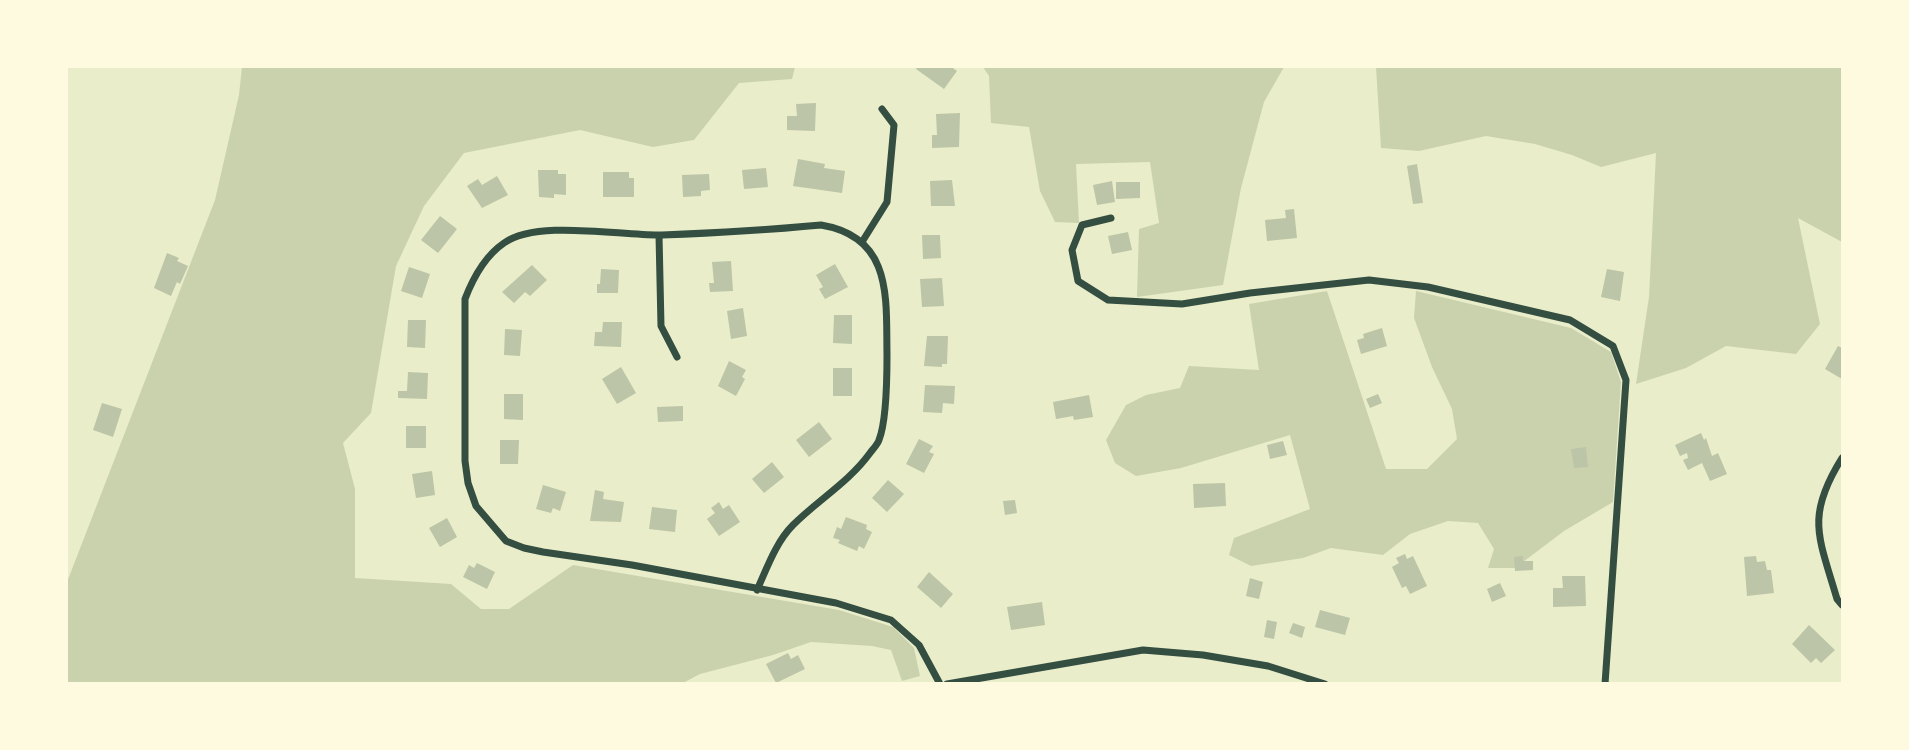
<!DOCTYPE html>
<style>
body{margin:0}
#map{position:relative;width:1909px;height:750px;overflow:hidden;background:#e9edc9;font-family:Roboto,sans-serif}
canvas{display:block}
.frame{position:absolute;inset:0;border:68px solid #fefae0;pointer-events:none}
</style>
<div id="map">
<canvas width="1909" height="750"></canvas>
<div class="frame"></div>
</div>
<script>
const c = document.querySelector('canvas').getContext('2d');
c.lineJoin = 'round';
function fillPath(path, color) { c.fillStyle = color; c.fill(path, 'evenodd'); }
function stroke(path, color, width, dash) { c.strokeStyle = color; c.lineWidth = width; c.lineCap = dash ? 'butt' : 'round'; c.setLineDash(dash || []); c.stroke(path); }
fillPath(new Path2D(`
 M242 67H795L792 79 739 83 694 140 653 147 580 130 464 153 424 206 396 266 371 413 343 443 355 489V578L451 584 481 609H509L573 565 839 610 893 627 914 648 920 676 902 681 891 650 872 646 811 642 773 655 700 674 683 683H67V582L215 200 239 95Z
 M983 67H1284L1264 102 1241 188 1223 285 1137 297 1139 229 1159 223 1150 162 1076 164 1079 223 1055 222 1040 191 1029 127 991 123 989 76Z
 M1376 67H1842V242L1798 218 1820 324 1796 354 1726 346 1686 368 1636 384 1649 297 1656 153 1601 167 1572 155 1535 144 1486 136 1419 151 1381 148Z
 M1327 291 1386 469H1427L1457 439 1452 409 1432 367 1414 318 1416 291 1571 328 1611 352 1621 382 1613 502 1564 531 1515 568H1488L1494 549 1478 523 1448 521 1410 534 1383 555 1331 548 1303 558 1251 566 1229 555 1234 538 1310 509 1290 435 1181 468 1136 476 1115 463 1106 440 1126 405 1146 395 1180 388 1189 366 1259 370 1249 304Z`), '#cad2ad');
fillPath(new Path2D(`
 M918 66H950L957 71 944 89 916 69Z
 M816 103 815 131 787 130V116H797L796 104Z
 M960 113 959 147 932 148V135H937L936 114Z
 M798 159 825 164 824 168 845 171 842 193 793 186Z
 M1417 164 1423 203 1413 204 1407 166Z
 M766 168 768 187 744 189 742 170Z
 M538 170H558V174H566V195L554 194V198L539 197Z
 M603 172H629V178H634V197H603Z
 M709 174 710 190 701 191V196L683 197 682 175Z
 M497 176 508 195 482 208 467 186 478 179 482 185Z
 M952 180 955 206H931L930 181Z
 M1112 181 1115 202 1097 205 1093 185Z
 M1116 182H1140V198L1116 199Z
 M1294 209 1297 238 1267 241 1265 220 1286 218 1285 210Z
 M440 216 457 229 438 253 421 240Z
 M1128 232 1132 250 1112 254 1108 236Z
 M922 235H940L941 258 923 259Z
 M167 253 179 258 177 261 188 266 180 284 177 282 171 296 154 288Z
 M731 261 733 291 710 292 709 283H714L712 262Z
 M835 264 848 287 825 299 819 289 823 287 816 275Z
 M532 265 547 280 530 296 525 292 514 303 502 292Z
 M409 267 430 274 422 298 401 291Z
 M601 269 619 270 618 293H597V284H600Z
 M1607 269 1624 272 1620 301 1601 297Z
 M942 278 944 306 922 307 920 279Z
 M743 308 747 336 731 339 727 311Z
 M834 315H852V344L833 343Z
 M408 320H426L425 348 407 347Z
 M603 322H622L621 347 594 346 595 332H602Z
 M1382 328 1387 346 1361 354 1357 340 1364 338 1363 334Z
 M505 329 522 330 520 356 504 355Z
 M927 336H948L947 364H942V367L924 366Z
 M1838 346 1842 348V379L1825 369Z
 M729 361 746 370 742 377 745 379 736 396 718 386Z
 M621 367 636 393 617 404 602 379Z
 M833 368H852V396H833Z
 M408 372 428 373 427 399 398 398V391H407Z
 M925 385 955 386 954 404 943 403 942 413 923 412Z
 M504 394H523V420L504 419Z
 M1378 394 1382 403 1370 408 1366 399Z
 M1089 395 1093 417 1074 420 1073 416 1056 419 1053 402Z
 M102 403 122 409 113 437 93 430Z
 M683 406V421L658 422 657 407Z
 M819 422 832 439 809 457 796 440Z
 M406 426H426V448H406Z
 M1701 433 1704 440 1706 438 1712 456 1718 453 1727 474 1710 481 1702 463 1688 470 1683 460 1688 458 1687 453 1680 456 1675 445Z
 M919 439 933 446 929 452 934 454 924 473 906 464Z
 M500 440H519L518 464H500Z
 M1283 441 1287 455 1270 459 1267 445Z
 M1586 447 1588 467 1574 468 1571 449Z
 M772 462 784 477 764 493 752 479Z
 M432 471 435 495 416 498 412 474Z
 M888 480 904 494 887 512 872 498Z
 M1225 483 1226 506 1194 508 1193 484Z
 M543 485 566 492 560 511 553 508 551 513 536 509Z
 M595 490 604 492 603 499 624 502 621 522 590 521Z
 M1015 500 1017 513 1005 515 1003 501Z
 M719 502 723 509 729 505 740 522 719 536 707 519 715 513 711 508Z
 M652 507 677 510 675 532 649 529Z
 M846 517 867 525 866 529 872 532 864 549 859 546 857 551 838 543 840 540 833 538 837 527 841 529Z
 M447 518 457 537 440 547 429 528Z
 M1405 554 1407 559 1413 556 1427 586 1410 594 1406 586 1402 588 1392 567 1399 563 1396 558Z
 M1523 556V561H1533V570L1515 571 1514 557Z
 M1756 556 1757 562 1765 561 1767 570H1771L1774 593 1747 596 1744 557Z
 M477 563 495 572 487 589 463 577 469 565 474 568Z
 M929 572 953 594 941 608 917 587Z
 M1562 576H1585L1586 606 1553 607V588H1563Z
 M1250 578 1263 582 1259 599 1246 596Z
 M1500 583 1506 596 1492 602 1487 589Z
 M1042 602 1045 625 1011 630 1007 607Z
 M1320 610 1350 618 1345 635 1315 627Z
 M1267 620 1277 622 1274 639 1264 637Z
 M1293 623 1305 627 1302 638 1289 633Z
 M1809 625 1835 650 1821 663 1816 658 1811 663 1792 644Z
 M788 653 791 659 798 655 805 669 776 683 766 664Z`), '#bcc5a7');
stroke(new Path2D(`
 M1111 218 1082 225 1072 250 1078 281 1108 300 1182 304 1250 293 1369 280 1428 287 1570 320 1613 346 1626 380 1605 684
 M659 235 661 326 677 357
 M862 242 887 202 894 125 882 109
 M1842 458C1805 517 1819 537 1837 599L1842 605
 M757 590C767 568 776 542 793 525 818 500 849 482 870 453 873 449 878 444 879 440 887 420 887 377 887 355 886 298 893 237 821 225 768 230 715 233 662 235 620 236 538 219 504 243 485 256 473 278 465 299V461L468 483 476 506 506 541 524 548 543 552 632 565 836 603 891 620 919 645 940 684
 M947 684 1143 650 1203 655 1268 666 1325 684`), '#344e41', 7);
</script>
